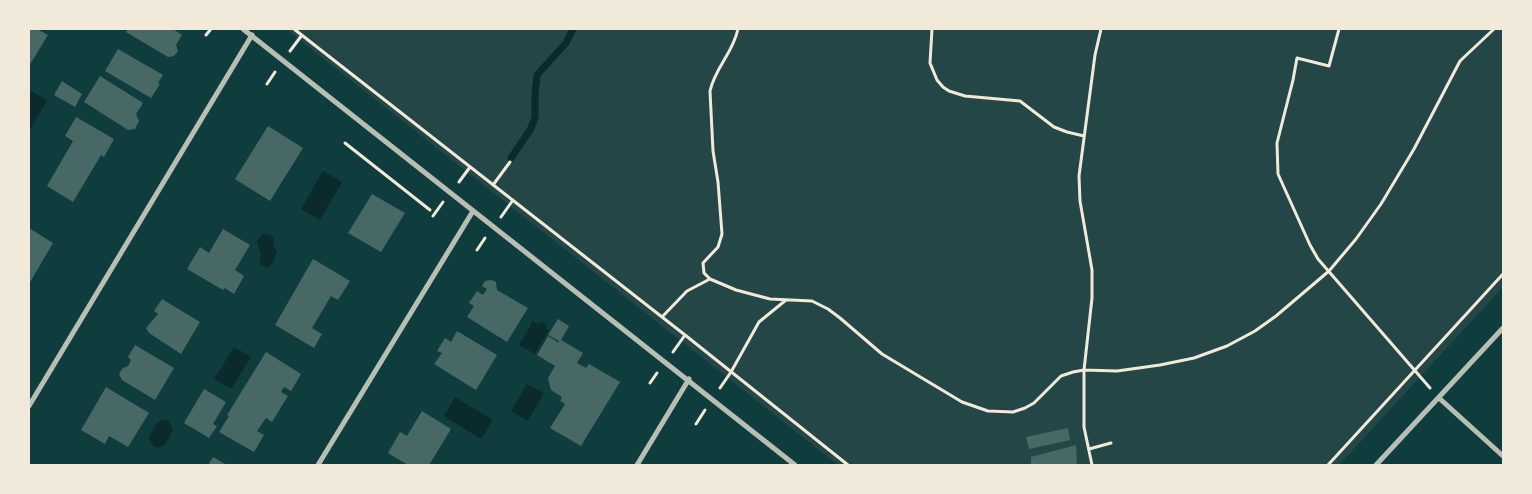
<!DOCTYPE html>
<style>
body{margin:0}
#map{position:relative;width:1532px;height:494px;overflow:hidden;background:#0f3d3e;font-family:"Asap Condensed",sans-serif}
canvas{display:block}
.frame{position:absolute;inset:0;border:30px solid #f1e9da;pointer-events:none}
</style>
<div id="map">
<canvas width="1532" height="494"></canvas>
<div class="frame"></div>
</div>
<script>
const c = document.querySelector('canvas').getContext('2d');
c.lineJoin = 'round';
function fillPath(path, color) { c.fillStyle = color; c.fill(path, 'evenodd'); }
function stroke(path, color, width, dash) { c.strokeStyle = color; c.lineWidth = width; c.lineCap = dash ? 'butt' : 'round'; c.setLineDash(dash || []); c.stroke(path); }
fillPath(new Path2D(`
 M286 29H1503V287L1339 465H838Z`), '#244646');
fillPath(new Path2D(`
 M31 91 47 100 30 130 29 95Z
 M323 171 342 182 320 220 301 209Z
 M262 234H269L274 238V246L277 252 272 264 268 267 261 265 260 260 261 255 257 241Z
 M533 321 538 324 541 321 547 325 545 328 549 330 535 354 519 345Z
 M234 347 251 357 231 389 214 379Z
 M527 384 544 393 528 421 511 411Z
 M455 397 493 420 481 439 444 416Z
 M161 420 169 421 173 429 165 445 157 448 152 445 149 437 156 424Z`), '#0a2a2b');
stroke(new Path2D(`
 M511 158 530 130 535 118V94L537 75 566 43 573 29`), '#0a2a2b', 7);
fillPath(new Path2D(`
 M29 29H37L48 35 29 66Z
 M128 29H173L182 35 176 45 178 51 174 56 168 57 126 32Z
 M118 49 163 75 158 83 160 84 151 98 105 71Z
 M100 76 143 103 136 114 139 121 135 129 128 130 84 102Z
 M62 81 82 94 75 107 54 95Z
 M76 117 114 139 104 157 101 155 73 202 47 186 73 141 65 136Z
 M268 126 303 148 270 201 235 179Z
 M372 194 405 213 381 252 348 233Z
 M29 228 53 243 29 284Z
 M223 229 250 245 235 270 244 276 234 294 225 288 223 290 187 269 200 247 209 253Z
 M313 259 350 281 338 300 331 296 312 328 322 334 314 348 275 325Z
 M492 280 496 282 497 290 528 308 507 342 467 317 474 306 469 303 477 291 483 295 487 289 482 286 485 281Z
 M162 299 200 322 181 354 149 333 146 328 158 314 154 311Z
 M558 319 569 326 561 340 583 353 577 363 586 368 589 364 620 382 581 446 550 428 565 404 560 401 562 397 551 390 548 378 555 366 537 355 548 336 559 343V341L548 335Z
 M457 331 497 355 476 390 434 364 442 353 437 351 445 338 451 342Z
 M135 345 174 368 155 400 122 380 119 374 123 368 128 366 131 360 128 357Z
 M266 352 301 374 291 391 284 387 281 392 288 396 272 422 266 418 257 431 264 435 254 452 219 432 229 416 227 415Z
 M106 387 149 413 128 447 109 436 105 444 81 430Z
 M204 389 226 402 213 424 217 426 209 438 184 423Z
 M422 411 451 429 429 465H408L388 453 400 432 407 436Z
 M1068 428 1070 440 1029 449 1026 437Z
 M1076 445 1077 465H1031V457Z
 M213 457 227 465H208Z`), '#486865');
stroke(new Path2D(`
 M294 29 685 335 848 465
 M738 29C733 53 715 68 710 91L713 151 718 182 722 234 718 247 703 263 704 273 710 279 736 290 770 299 812 301 828 309 840 318 882 354 962 402 988 411 1013 412 1025 408 1034 403 1061 376 1073 372 1084 370 1117 371 1160 365 1194 358 1227 346 1255 331 1276 316 1329 271 1356 239 1381 204 1414 149 1460 61 1494 29
 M932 29 930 63 937 80 943 87 949 91 965 96 1020 101 1054 127 1067 132 1084 136
 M1339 29 1329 66 1297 58 1293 80 1277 143 1278 174 1310 245 1318 259 1430 388
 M206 35 211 29
 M290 51 302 35
 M267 84 275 72
 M345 143 430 210
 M459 182 470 167
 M493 185 510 162
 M433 216 443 202
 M501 217 513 200
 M477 250 485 238
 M662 317 687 291 710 279
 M673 352 685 335
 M650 383 657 373
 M720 388 731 372 759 322 786 300
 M696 424 705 410
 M1089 449 1111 443
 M1092 465 1084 427V370L1092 298V270L1080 201 1079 176 1095 55 1101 29
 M1328 465 1503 274`), '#f1e9da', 3);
stroke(new Path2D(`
 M243 29 795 465
 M1439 398 1503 456
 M29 406 252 35
 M318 465 473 211
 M637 465 689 379
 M1376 465 1503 328`), '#b8beb3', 5);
</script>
